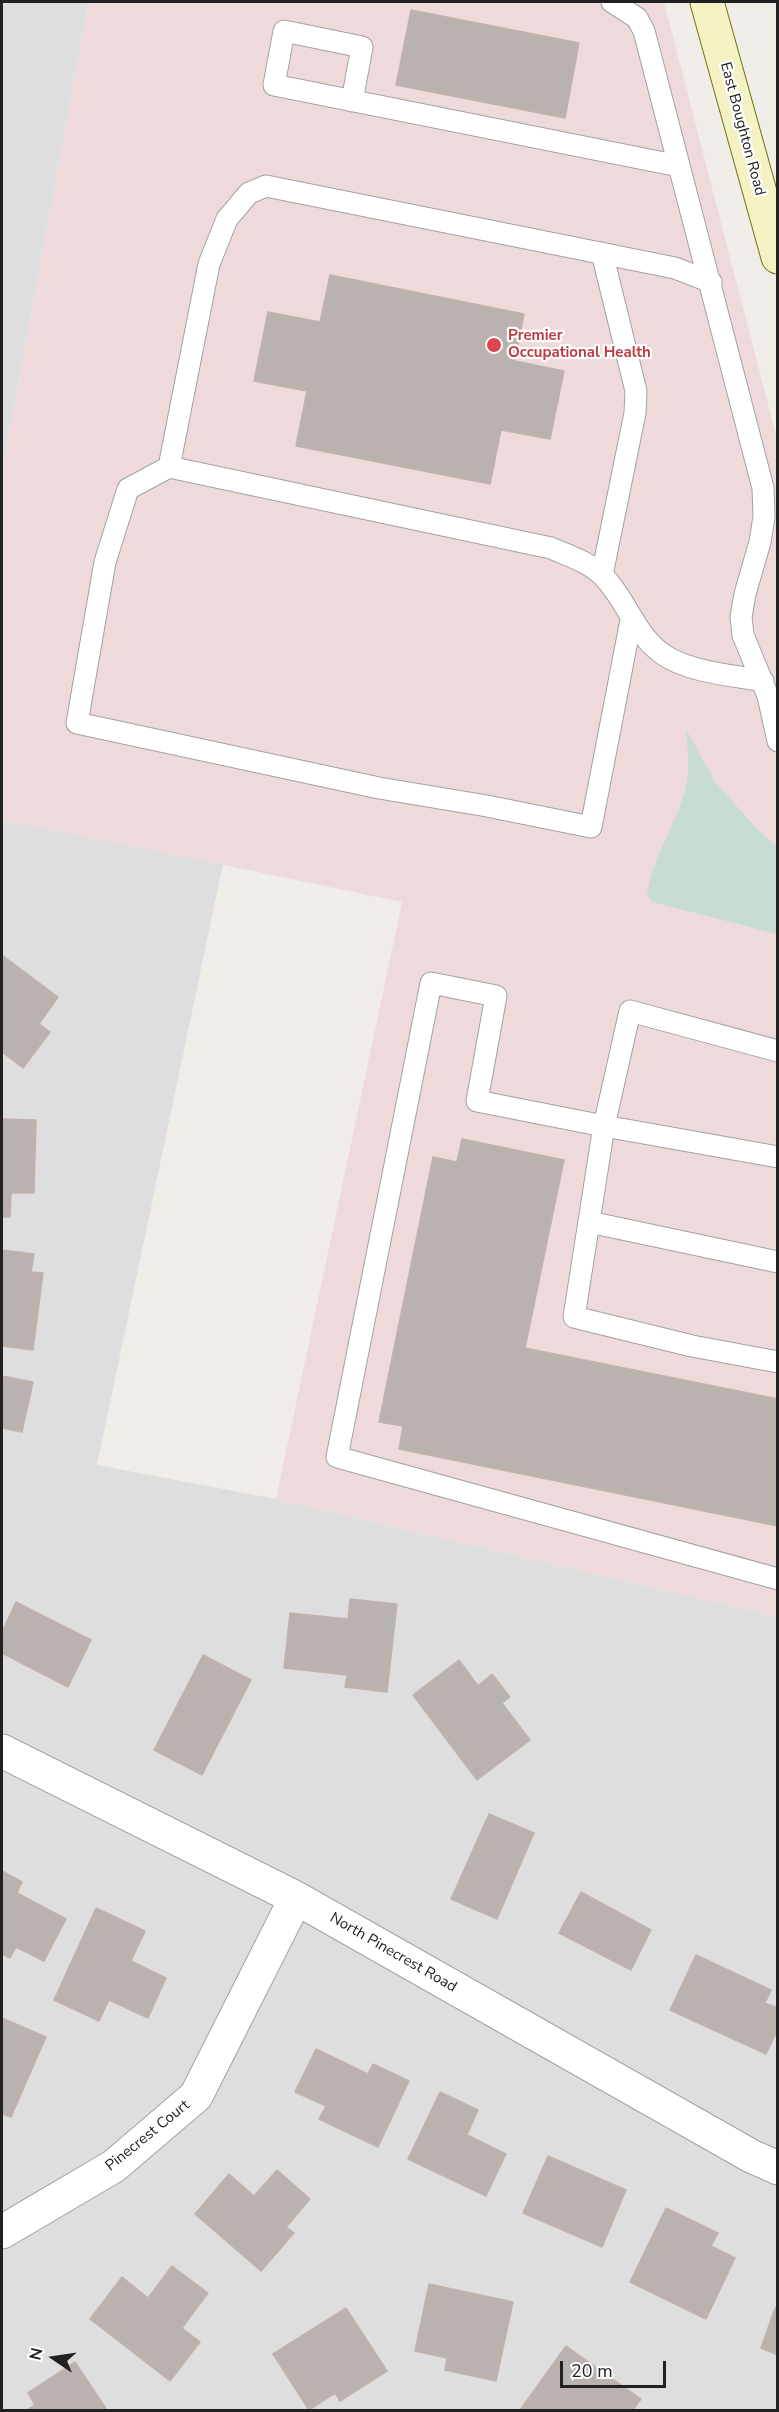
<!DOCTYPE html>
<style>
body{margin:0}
#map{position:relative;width:779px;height:2412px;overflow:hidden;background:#f0ede9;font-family:"Nunito Sans",sans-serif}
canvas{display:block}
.frame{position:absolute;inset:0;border:3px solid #212121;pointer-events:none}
.north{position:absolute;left:24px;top:2328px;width:60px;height:60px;-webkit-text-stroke:4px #fff;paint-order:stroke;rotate:283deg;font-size:16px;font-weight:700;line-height:24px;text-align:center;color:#212121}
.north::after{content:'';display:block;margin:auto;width:21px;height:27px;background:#212121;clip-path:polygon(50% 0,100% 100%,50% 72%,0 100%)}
.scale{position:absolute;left:560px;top:2361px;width:106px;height:27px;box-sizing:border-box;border:3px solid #212121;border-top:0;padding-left:8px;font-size:18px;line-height:21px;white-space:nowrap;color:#212121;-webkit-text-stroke:4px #fff;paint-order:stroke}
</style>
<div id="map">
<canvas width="779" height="2412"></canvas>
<div class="frame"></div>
<div class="north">N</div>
<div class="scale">20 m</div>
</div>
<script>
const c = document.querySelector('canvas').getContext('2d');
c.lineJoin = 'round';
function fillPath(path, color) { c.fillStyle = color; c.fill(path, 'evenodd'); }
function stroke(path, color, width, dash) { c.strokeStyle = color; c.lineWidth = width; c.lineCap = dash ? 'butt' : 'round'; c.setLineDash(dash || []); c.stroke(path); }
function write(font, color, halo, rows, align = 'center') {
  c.font = font + ' "Nunito Sans",sans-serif'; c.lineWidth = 4.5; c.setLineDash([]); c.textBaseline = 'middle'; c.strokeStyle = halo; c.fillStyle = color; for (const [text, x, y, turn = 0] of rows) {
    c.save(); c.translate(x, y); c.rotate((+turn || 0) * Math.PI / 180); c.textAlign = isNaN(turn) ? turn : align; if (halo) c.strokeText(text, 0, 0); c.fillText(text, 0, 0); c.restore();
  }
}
fillPath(new Path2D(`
 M2 2H89L2 473Z
 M2 819 223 864 97 1465 276 1499 777 1616V2410H2Z`), '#dfdede');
fillPath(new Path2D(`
 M89 2H664L777 439V1616L276 1499 402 902 2 819V473Z`), '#efdadb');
fillPath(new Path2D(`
 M686 729 715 782 758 830 777 846V934L652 902 647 896C652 854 681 819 687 781 690 765 687 746 686 729Z`), '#c7ddd1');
const building = new Path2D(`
 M411 10 579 43 565 118 396 85Z
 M330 275 524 314 515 361 564 371 550 439 501 430 490 484 296 446 307 391 254 381 268 312 320 322Z
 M2 955 58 997 39 1024 50 1032 23 1068 2 1052Z
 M2 1119 36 1120 34 1193H11L10 1217H2Z
 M462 1139 564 1160 525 1348 778 1399V1526L399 1449 403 1426 379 1422 433 1157 457 1162Z
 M2 1250 34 1254 31 1272 43 1273 33 1350 2 1346Z
 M2 1376 33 1382 22 1432 2 1428Z
 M350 1599 397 1604 387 1692 345 1687 347 1675 284 1668 290 1613 348 1619Z
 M16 1602 91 1640 68 1687 2 1653V1632Z
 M203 1655 251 1680 202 1775 154 1750Z
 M459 1660 478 1686 492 1674 510 1697 502 1703 530 1740 477 1780 413 1695Z
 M489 1814 534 1833 497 1919 451 1899Z
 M2 1871 22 1882 17 1893 66 1919 44 1961 16 1947 10 1958 2 1954Z
 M581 1892 651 1930 631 1970 559 1933Z
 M96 1908 145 1931 131 1961 166 1978 148 2018 109 2000 99 2021 54 2000Z
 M696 1955 771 1990 765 2003 778 2008V2029L766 2054 670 2010Z
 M2 2018 46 2037 11 2117 2 2114Z
 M316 2049 368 2074 373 2064 409 2081 378 2147 319 2119 326 2106 295 2092Z
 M440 2092 478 2110 467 2135 506 2154 486 2196 408 2159Z
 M548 2156 626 2190 602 2247 523 2213Z
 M277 2170 310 2199 286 2227 294 2233 261 2271 195 2214 229 2174 254 2196Z
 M666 2208 718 2233 711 2246 735 2258 706 2319 630 2282Z
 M172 2266 208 2293 182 2328 200 2342 170 2381 90 2319 122 2277 148 2298Z
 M429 2284 513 2302 496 2381 445 2370 447 2358 415 2351Z
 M346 2308 387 2371 340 2401 335 2393 309 2410 273 2354Z
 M775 2308H778V2355L761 2348Z
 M566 2346 641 2399 633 2410H520Z
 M75 2362 107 2410H27L35 2405 28 2393Z`);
fillPath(building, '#bab2ae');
stroke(building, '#c1b3ac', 1.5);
const lane = new Path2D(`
 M612 2 637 18 644 31 763 488 764 517 760 542 745 594 741 617 743 635 768 696 778 741
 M352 101 362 47 284 31 274 85 679 166
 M602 253 636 391 635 413 602 575
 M169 467 209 264 227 219 249 193 266 186 675 268 711 282
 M631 620 591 827 487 806 379 788 77 723 105 562 128 489 169 467 551 548C569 556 589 562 603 576 628 601 636 640 669 658 696 673 733 675 763 681
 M778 1051 630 1011 604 1126 477 1101 496 996 431 983 337 1457 778 1579
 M778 1157 604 1126 574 1317 692 1346 778 1362
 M589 1222 778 1262`);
const street = new Path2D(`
 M2 1751 296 1898 751 2156 778 2168
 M2 2232 114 2166 196 2096 296 1898`);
const secondary = new Path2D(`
 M707 2 778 257`);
stroke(lane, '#a2a2a2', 23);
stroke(street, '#a2a2a2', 35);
stroke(secondary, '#6e7010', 35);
stroke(lane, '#fff', 21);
stroke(street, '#fff', 33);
stroke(secondary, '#f4f2c3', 33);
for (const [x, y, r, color] of [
 [494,345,8,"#e0444e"]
]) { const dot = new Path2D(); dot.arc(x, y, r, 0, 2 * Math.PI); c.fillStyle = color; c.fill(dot); stroke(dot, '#fff', 2); }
write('15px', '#212121', '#fff', [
 ["East Boughton Road",742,129,75],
 ["North Pinecrest Road",393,1953,30],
 ["Pinecrest Court",148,2136,-39]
]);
write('bold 15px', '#be3a42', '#fff', [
 ["Premier",508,336],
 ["Occupational Health",508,353]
], 'left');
</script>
